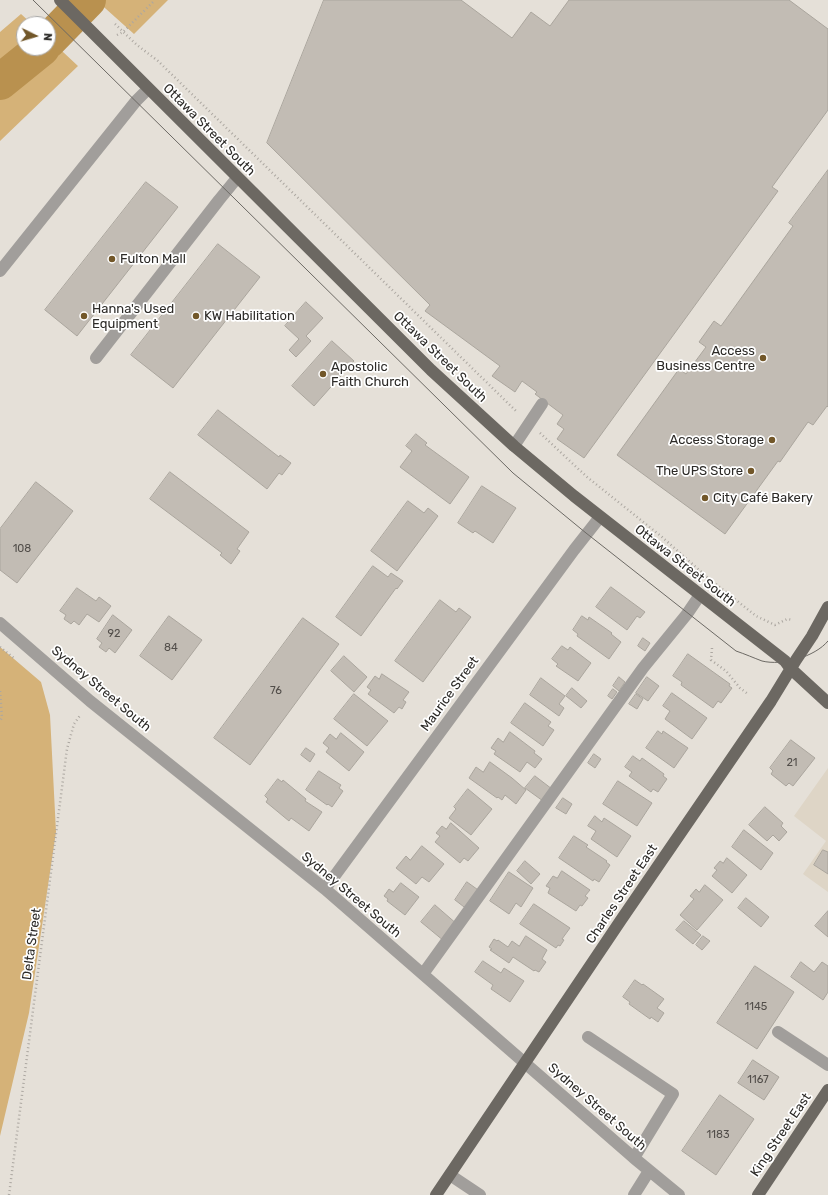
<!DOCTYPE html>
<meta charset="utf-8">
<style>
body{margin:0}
#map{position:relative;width:828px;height:1195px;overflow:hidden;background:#e5e0d8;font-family:Rubik,sans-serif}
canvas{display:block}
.north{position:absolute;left:16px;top:16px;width:40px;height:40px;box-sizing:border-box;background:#fff;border:1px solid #abaaa9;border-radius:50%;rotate:95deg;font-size:11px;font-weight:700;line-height:16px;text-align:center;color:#2c2a27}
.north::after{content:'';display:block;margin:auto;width:14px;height:18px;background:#725729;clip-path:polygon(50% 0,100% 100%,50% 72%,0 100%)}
</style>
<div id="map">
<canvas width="828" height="1195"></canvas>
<div class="north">N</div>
</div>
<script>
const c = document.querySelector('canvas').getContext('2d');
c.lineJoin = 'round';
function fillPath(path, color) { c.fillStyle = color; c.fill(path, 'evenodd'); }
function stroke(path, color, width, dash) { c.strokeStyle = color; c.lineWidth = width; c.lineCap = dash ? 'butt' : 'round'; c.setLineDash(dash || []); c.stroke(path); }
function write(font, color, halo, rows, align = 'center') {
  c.font = font + ' Rubik,sans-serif'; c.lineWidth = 3.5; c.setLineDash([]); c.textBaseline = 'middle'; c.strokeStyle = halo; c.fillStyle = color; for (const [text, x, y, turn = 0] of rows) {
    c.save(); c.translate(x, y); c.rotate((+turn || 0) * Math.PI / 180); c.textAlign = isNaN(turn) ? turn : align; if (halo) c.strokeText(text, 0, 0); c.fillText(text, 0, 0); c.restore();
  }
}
fillPath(new Path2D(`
 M828 768V892L803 874 826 841 794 816Z`), '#ded5c6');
fillPath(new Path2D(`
 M96 0H168L134 34Z
 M21 14 32 24H24V48H48V38L78 66 0 141V32Z
 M0 647 41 682 50 715 56 832 29 1013 0 1136Z`), '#d5b278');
stroke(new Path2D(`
 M48 41 88 0
 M0 82 42 48`), '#b9914f', 36);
const building = new Path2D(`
 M324 0H461L512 38 531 12 550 26 569 0H789L828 29V110L772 187 778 191 584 458 557 439 564 429 557 424 563 415 535 394 537 392 522 381 515 392 492 376 500 366 425 311 430 305 267 143Z
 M828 170V407L827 406 813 425 808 422 780 462 778 461 725 534 617 455 679 369 686 374 706 347 699 342 714 321 721 326 793 226 789 223Z
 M146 182 178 207 77 336 45 310Z
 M218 244 260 277 173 388 131 355Z
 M306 302 323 318 306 336 311 341 296 357 289 350 299 339 285 326Z
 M332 341 354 361 314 406 292 386Z
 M218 410 279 457 280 455 291 463 282 475 279 473 267 489 198 435Z
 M416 434 427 443 425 445 469 477 450 504 400 467 412 451 406 446Z
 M170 472 249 532 237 549 240 551 231 564 220 555 222 553 150 499Z
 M36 482 73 511 17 583 0 570V529Z
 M482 486 516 508 493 543 475 531 473 533 458 523Z
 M408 501 424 513 428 508 438 516 397 571 371 551Z
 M373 566 388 577 391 573 403 581 397 589 396 588 361 636 336 617Z
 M611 587 645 612 640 618 637 616 627 630 596 607Z
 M77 588 96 601 99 597 111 606 99 622 87 614 79 625 74 621 71 624 64 619 66 615 60 611Z
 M440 600 456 612 459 608 471 617 423 682 395 661Z
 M113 615 132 630 115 653 109 648 106 652 99 647 102 643 97 639Z
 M169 616 202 640 172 680 140 656Z
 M582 616 588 620 589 617 612 633 611 634 621 642 609 659 577 636 578 634 573 630Z
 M303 618 339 644 250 765 214 738Z
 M643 638 650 643 645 651 638 646Z
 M562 646 568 650 570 647 591 663 578 681 556 666 558 664 552 659Z
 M688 654 730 684 729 686 732 688 721 703 718 701 713 708 681 685 682 682 673 676Z
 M344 656 367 677 354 692 331 671Z
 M382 674 409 692 403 700 406 702 402 709 399 707 394 713 368 694 371 690 367 687 375 676 379 679Z
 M619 677 625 682 619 691 613 686Z
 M647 677 659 686 648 701 636 693Z
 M541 678 565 696 559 704 564 708 559 716 530 695Z
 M572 688 587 701 581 708 566 696Z
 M613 689 617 692 612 699 608 696Z
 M672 693 707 718 692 739 665 719 670 711 663 706Z
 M354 694 388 721 367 746 334 719Z
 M636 694 643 699 637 709 629 704Z
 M525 703 551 722 548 726 554 730 543 746 511 723Z
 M658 731 662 734 663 731 688 748 674 768 646 748Z
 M510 732 535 751 534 753 542 759 535 768 527 762 520 772 494 754 496 751 491 748 498 738 503 742Z
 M341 733 364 752 349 771 326 752 329 748 323 743 330 734 336 739Z
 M791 740 815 758 793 786 789 783 786 786 771 774 773 771 770 768Z
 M306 748 315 754 310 762 301 755Z
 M594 754 601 759 595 768 588 763Z
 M633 756 640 761 642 758 664 774 663 776 667 779 658 792 653 789 651 792 629 776 632 772 625 767Z
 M490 762 512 778 526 790 516 804 505 795 502 800 498 797 497 798 469 778 476 767 483 772Z
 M319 771 341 785 339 788 343 791 332 807 328 804 327 805 306 790Z
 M535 776 552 789 543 801 525 788Z
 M278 779 282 782 283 780 306 799 305 801 322 812 309 831 291 818 289 821 266 802 268 799 265 796Z
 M618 781 652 803 637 826 603 804Z
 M468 789 492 809 471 835 449 818 456 809 454 807Z
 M563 798 572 804 566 814 556 808Z
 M765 807 783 823 781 826 787 832 779 841 773 835 767 841 749 825Z
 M595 816 602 822 604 818 631 836 617 857 591 839 596 831 588 826Z
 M451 823 479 848 468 861 464 858 460 863 435 842 440 836 436 833 442 826 446 829Z
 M744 830 773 853 761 870 732 847Z
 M574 836 588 845 586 847 607 861 606 862 610 865 599 882 594 879 593 881 559 858Z
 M422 846 444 864 429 882 422 877 416 884 396 868 406 856 410 860Z
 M823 850 828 852V874L814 865Z
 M727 858 747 875 732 893 712 876 717 870 714 868 720 861 723 863Z
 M525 861 540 874 531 884 517 871Z
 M562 871 590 890 585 896 588 898 582 906 580 905 576 911 548 893 550 888 546 886 553 876 557 878Z
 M509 872 533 888 521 907 516 903 509 914 490 901Z
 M467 882 481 892 468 910 455 900Z
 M401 883 419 897 405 915 387 901 388 899 384 896 389 889 393 892Z
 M705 885 723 900 697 930 680 915 694 899 690 896 696 889 699 892Z
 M746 898 769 917 761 927 738 908Z
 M534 904 570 928 562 939 564 940 560 946 558 945 556 948 520 924Z
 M435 905 458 925 444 941 421 922Z
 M828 911V937L815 926Z
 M684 921 701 935 693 944 676 930Z
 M526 936 547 950 542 959 546 962 539 972 535 970 534 971 513 957 509 963 490 950 492 949 489 947 494 939 497 941 498 940 508 947 512 941 519 946Z
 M703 936 710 941 702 950 696 945Z
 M483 961 501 973 504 968 524 981 510 1002 491 989 493 985 475 972Z
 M801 962 814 972 822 962 828 966V992L823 1000 791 977Z
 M755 966 794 992 757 1049 717 1023Z
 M635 980 642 985 643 984 664 999 657 1008 664 1013 658 1022 651 1017 650 1019 629 1004 630 1002 623 997Z
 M753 1060 779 1077 764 1100 738 1083Z
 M720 1095 754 1119 716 1175 682 1151Z`);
fillPath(building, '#c2bcb4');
stroke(building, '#aaa59d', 1);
stroke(new Path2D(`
 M115 24 137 45 158 61 517 412
 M117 35 123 32 155 0
 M540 433 587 477 662 537 707 577 756 616 775 625 787 619 793 620
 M0 647 15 659
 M712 648 711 660 726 671 740 688 748 694
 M0 691 2 718 0 721
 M9 1195 67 749 74 724 81 714`), '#aca7a1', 2.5, [1, 3]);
stroke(new Path2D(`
 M0 271 136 101 148 89
 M96 358 219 200 237 178
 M514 446 542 404
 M0 623 90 701 325 889 634 1158 679 1195
 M325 889 574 550 600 517
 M423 974 643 668 687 614 700 595
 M778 1032 828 1065
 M588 1037 673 1094 634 1158
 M450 1175 480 1195
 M634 1195 649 1171`), '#a19e9b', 12);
stroke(new Path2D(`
 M60 0 431 370 514 446 574 496 785 661 790 668 828 703
 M436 1195 621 920 771 701 796 660 812 636 828 607
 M758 1195 828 1090`), '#6c6862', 12);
stroke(new Path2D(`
 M33 0 513 473 586 533 736 651C745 654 754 658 762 661 782 666 815 657 828 641`), '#6c6964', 1);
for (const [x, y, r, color] of [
 [112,259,4,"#725729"],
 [84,316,4,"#725729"],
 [196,316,4,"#725729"],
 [763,358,4,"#725729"],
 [323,374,4,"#725729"],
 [772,440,4,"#725729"],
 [751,471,4,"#725729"],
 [705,498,4,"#725729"]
]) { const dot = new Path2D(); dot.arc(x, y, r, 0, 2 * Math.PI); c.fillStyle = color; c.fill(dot); stroke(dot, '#fff', 1.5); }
write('11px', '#524e4a', null, [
 ["108",22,549],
 ["92",114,634],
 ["84",171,648],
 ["76",276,691],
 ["21",792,763],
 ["1145",756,1007],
 ["1167",758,1080],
 ["1183",718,1135]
]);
write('13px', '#2c2a27', '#fff', [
 ["Ottawa Street South",209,130,45],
 ["Ottawa Street South",440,357,44],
 ["Ottawa Street South",685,566,38],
 ["Sydney Street South",101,689,40],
 ["Maurice Street",450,694,-54],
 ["Charles Street East",622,894,-56],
 ["Sydney Street South",351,895,40],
 ["Delta Street",32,944,-82],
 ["Sydney Street South",597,1107,41],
 ["King Street East",781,1135,-56]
]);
write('13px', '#2c2a27', '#fff', [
 ["Fulton Mall",120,259],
 ["Hanna's Used",92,309],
 ["Equipment",92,324],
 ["KW Habilitation",204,316],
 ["Access",755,351,"right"],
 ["Business Centre",755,366,"right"],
 ["Apostolic",331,367],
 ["Faith Church",331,382],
 ["Access Storage",764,440,"right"],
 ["The UPS Store",743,471,"right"],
 ["City Café Bakery",713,498]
], 'left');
</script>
